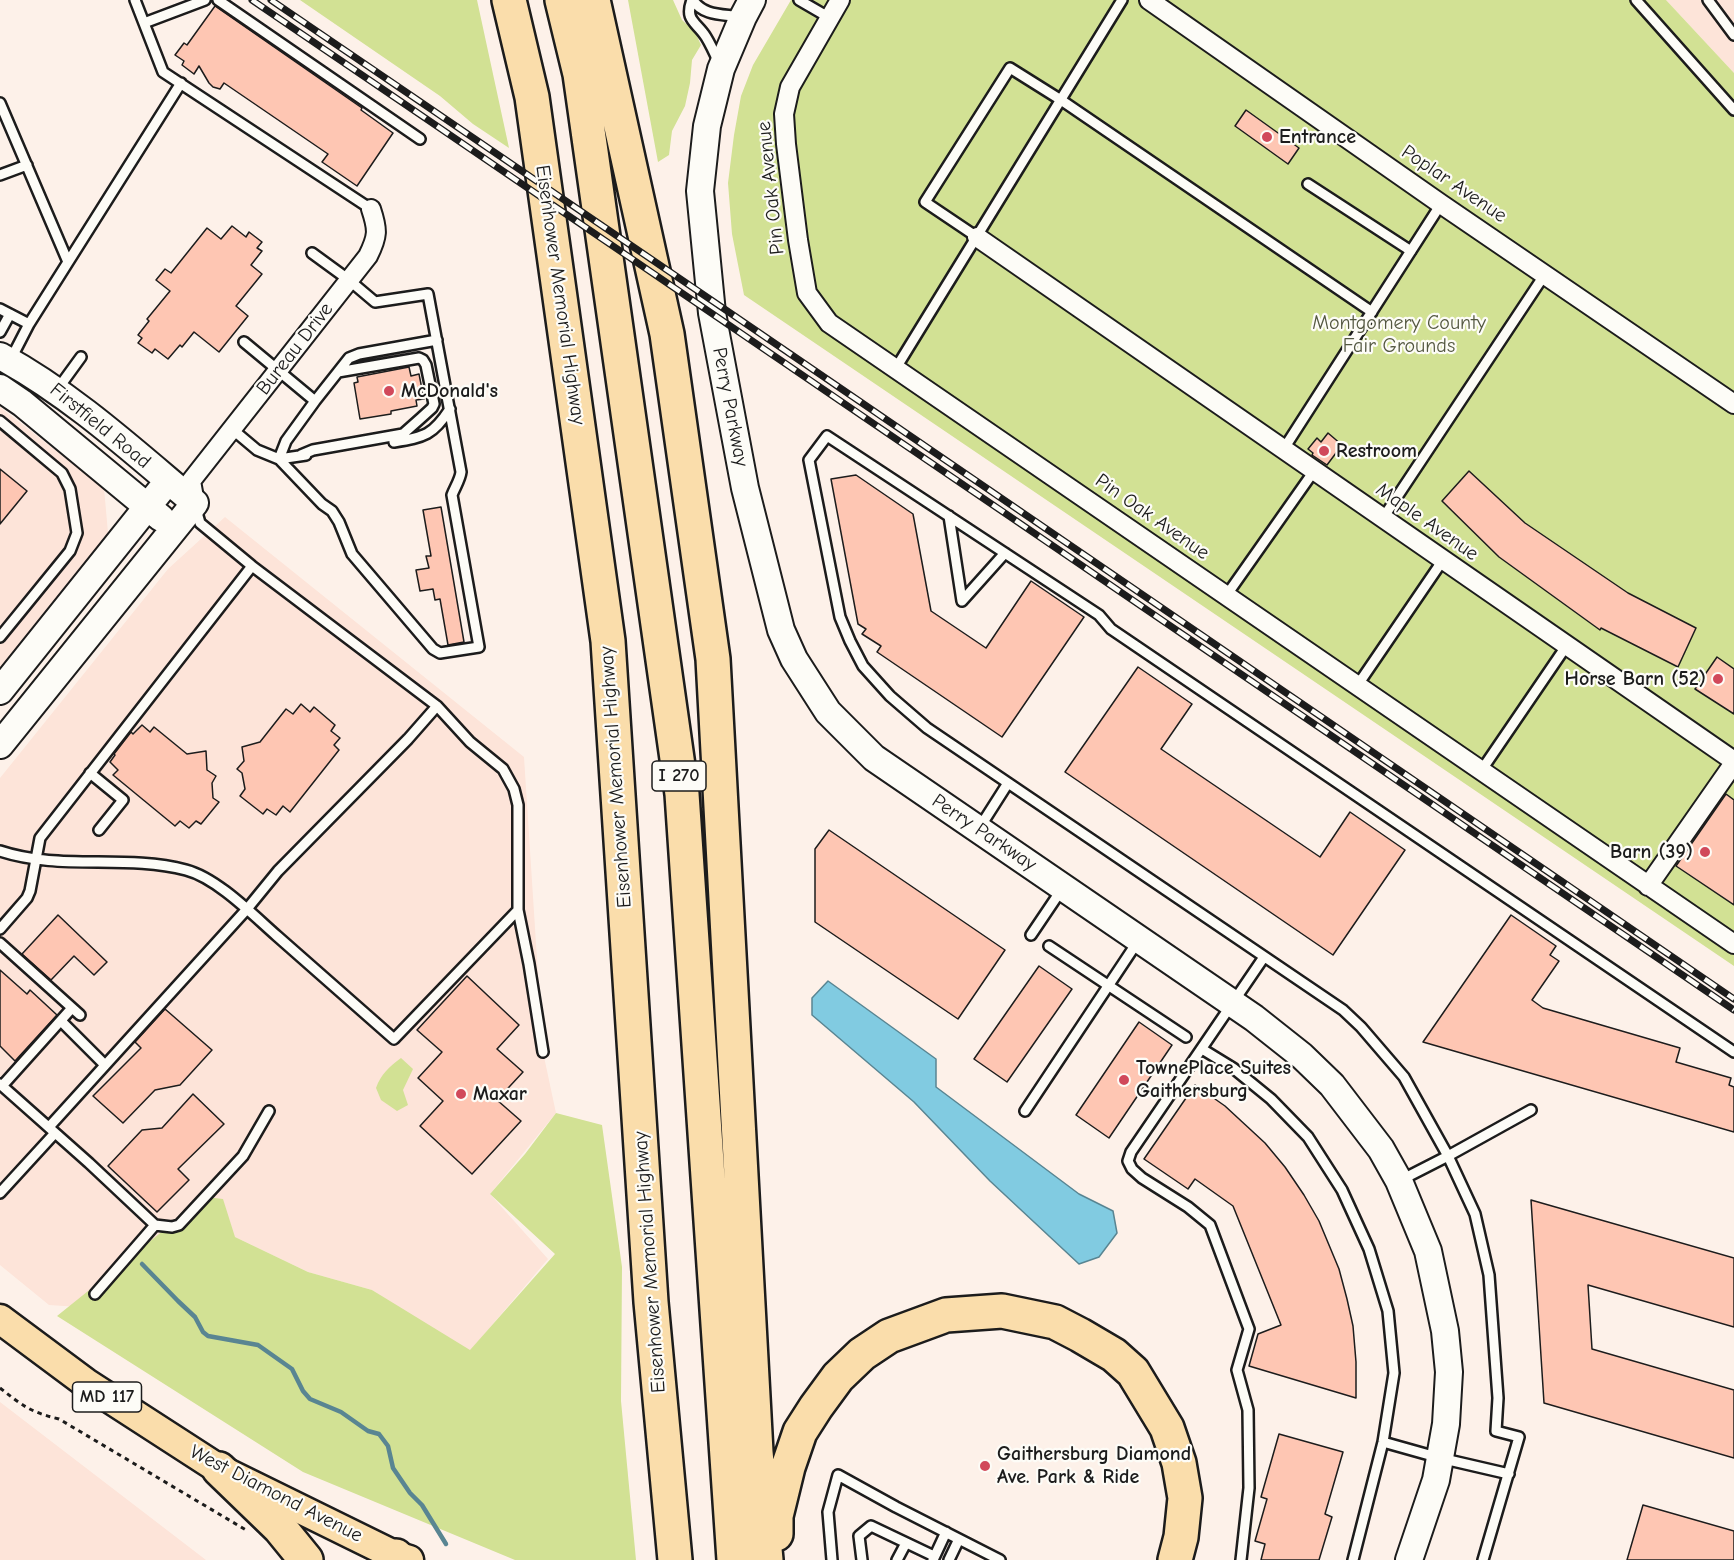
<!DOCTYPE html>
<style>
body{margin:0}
canvas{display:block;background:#fdf1e9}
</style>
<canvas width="1734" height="1560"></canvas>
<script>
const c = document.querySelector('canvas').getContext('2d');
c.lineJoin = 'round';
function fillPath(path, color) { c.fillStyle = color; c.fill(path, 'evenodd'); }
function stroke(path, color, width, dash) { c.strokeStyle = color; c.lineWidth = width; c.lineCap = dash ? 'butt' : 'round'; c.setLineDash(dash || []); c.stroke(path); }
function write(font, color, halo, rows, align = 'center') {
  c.font = font + ' "Comic Neue",sans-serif'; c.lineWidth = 4.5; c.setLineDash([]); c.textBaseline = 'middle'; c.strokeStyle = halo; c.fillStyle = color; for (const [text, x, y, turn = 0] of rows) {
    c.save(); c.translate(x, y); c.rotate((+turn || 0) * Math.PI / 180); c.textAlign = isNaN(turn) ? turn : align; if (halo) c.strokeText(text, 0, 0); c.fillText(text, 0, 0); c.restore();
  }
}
fillPath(new Path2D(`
 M1666 0H1734V73Z
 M0 407 104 488 109 544 0 677Z
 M225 517 524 757 543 1052 556 1113 490 1194 548 1259 470 1351 429 1328 372 1290 308 1272 235 1237 94 1308 49 1305 0 1265V778L168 569Z
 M0 1402 206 1560H0Z`), '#fde4d9');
fillPath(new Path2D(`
 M300 0H477L509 148 473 124 440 96Z
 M628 0H673L682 20 695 32 701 45 692 60 690 83 685 106 672 131 669 155 658 162Z
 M791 0H1666L1734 73V966L744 295 732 234 728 183 734 135 741 96 753 65Z
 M401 1058 413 1069 403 1090 408 1105 397 1111 381 1100 376 1088C381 1074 389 1067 401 1058Z
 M556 1113 602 1125 622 1267 621 1401 636 1560H515L303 1472 57 1316 169 1226 198 1196 223 1199 235 1237 308 1272 372 1290 470 1350 555 1254 490 1194 525 1154Z`), '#d2e194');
const water = new Path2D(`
 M828 981 936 1059V1087L1079 1194 1113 1211 1117 1233 1099 1257 1079 1264 990 1181 914 1102 812 1015V998Z`);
fillPath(water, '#81cbe1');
stroke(water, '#598592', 1.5);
stroke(new Path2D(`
 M142 1264 178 1301 195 1317 203 1332 208 1336 258 1345 292 1369 303 1391 310 1399 341 1412 368 1431 379 1434 388 1446 393 1468 410 1493 422 1505 446 1544`), '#598592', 4.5);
const building = new Path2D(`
 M215 6 362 108 361 110 393 133 357 186 322 162 328 154 224 83 220 89 213 87 209 83 199 66 194 74 182 65 184 61 175 55 184 43 187 45Z
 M1246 110 1299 148 1288 164 1235 126Z
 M232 226 246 237 249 232 262 242 257 248 262 251 251 265 262 274 236 306 248 316 219 352 194 332 182 347 180 345 168 359 155 349 152 353 138 343 142 338 138 335 149 321 147 319 170 291 156 280 165 269 171 273 207 228 221 239Z
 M409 367 411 376 419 374 424 399 416 400 417 406 391 411V414L360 419 354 383 358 382 357 377Z
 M1328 433 1342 445 1327 465 1312 455 1313 453 1308 449 1317 438 1321 442Z
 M0 469 27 491 0 524Z
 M1469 471 1525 523 1628 593 1696 628 1678 667 1601 628 1600 630 1499 557 1442 501Z
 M856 475 913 514 931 611 986 648 1031 581 1084 617 1002 737 877 652 881 646 862 634 866 629 858 624 831 479Z
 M441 507 464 642 448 645 440 599 435 600 433 589 420 591 416 570 429 568 426 556H431L423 510Z
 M1717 657 1734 669V714L1695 689Z
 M1138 667 1192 704 1161 749 1320 857 1350 812 1405 850 1333 955 1065 772Z
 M301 704 310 712 314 707 335 725 331 731 340 738 334 745 339 750 290 812 283 806 276 815 267 809 263 814 240 796 245 789 242 773 237 769 244 761 242 747 260 742 286 709 293 714Z
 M142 725 150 732 154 727 187 754 206 751 207 770 216 776 212 783 213 798 219 802 201 824 196 821 189 828 180 821 175 826 113 775 118 770 110 762 115 755 114 754 131 732 133 734Z
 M1726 794 1734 800V905L1676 866Z
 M829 830 1005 950 958 1019 815 922V849Z
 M58 915 107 962 94 975 74 956 51 980 22 954Z
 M1511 915 1556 946 1550 955 1559 961 1532 1000 1543 1008 1680 1048 1676 1062 1731 1078 1729 1085 1734 1087V1132L1423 1042Z
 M1039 966 1072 989 1007 1082 974 1059Z
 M0 970 27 994 30 990 57 1015 15 1061 0 1046Z
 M467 976 519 1025 497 1049 523 1072 497 1100 521 1121 472 1174 420 1126 443 1101 418 1078 442 1052 417 1030Z
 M165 1009 212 1050 180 1085 155 1090 123 1123 93 1096 141 1048 135 1042Z
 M1139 1022 1172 1045 1109 1138 1076 1115Z
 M1195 1085 1225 1106 1265 1143 1285 1167 1304 1195 1319 1221 1339 1269 1347 1299 1353 1326 1356 1362V1398L1249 1366 1258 1334 1281 1325 1233 1206 1195 1179 1188 1189 1144 1159Z
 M193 1094 224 1124 178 1169 189 1180 157 1212 108 1166 142 1130 162 1128Z
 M1531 1200 1734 1258V1327L1588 1285 1592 1349 1734 1390V1458L1544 1403Z
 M1279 1434 1343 1452 1325 1514 1332 1517 1319 1560H1261L1265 1544 1255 1541 1267 1499 1261 1497Z
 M1643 1505 1734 1531V1560H1627Z`);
fillPath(building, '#fec6b3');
stroke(building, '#1c1c1c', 1.5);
const lane = new Path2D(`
 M135 0 163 72 371 209
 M218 0 420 139
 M692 0C684 21 697 22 706 37 711 45 715 54 719 63
 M693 0C703 16 723 14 740 17
 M799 0 830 18
 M1636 0 1734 110
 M1708 0 1734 35
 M144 23 205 0
 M0 103 68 262
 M0 175 27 165
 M1308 184 1411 251
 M977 237 925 202 1010 68 1061 100 1372 312
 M0 309 29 324 181 83
 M0 332 10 314
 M8 355H13L29 324
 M896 368 1122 0
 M57 390 81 357
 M315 401 349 358 359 354 437 340
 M0 421 62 473 70 489 77 533 70 551 0 637
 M232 429 257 450 279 459 286 441 315 401 244 342
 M394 442C425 437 433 435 450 409
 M1283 450 1441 204
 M301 455 313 450 403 434 421 418 432 408 434 404 426 365 423 360 419 358 338 372
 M279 459 322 504 332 511 339 522 352 554 433 649 440 653 479 647 452 495C455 487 460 480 461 472L428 294 375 302 349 280 312 253
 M279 459 306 455
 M949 516 962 601 1005 553
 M1383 518 1545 274
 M1226 596 1314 471
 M1357 686 1443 560
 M1481 771 1567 645
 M90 773 123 800 99 830
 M980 827 1008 783
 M0 851C60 871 125 854 186 870 217 878 253 915 277 936 316 970 355 1005 394 1039L518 910V805L514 789 503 769 470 742 437 706 252 566 200 523 196 509
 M518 910 529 964 543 1052
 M0 929 27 898 30 891 40 838 252 566
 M1031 935 1062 889
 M0 943 80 1015
 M1049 946 1186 1037
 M61 1021 105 1065
 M1202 1049 1233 1068 1271 1099 1308 1137 1342 1190 1369 1249 1388 1311 1394 1373 1383 1442 1353 1560
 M0 1084 89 1163 155 1225 95 1294
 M2 1086 72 1008
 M1025 1111 1138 941
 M49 1127 247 909 278 871 408 739 437 706
 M1401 1180 1448 1156 1531 1110
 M0 1193 55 1133
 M155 1225 172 1227 179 1225 243 1156 269 1111
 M1383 1442 1440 1458 1509 1474
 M832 1560 828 1512 838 1475 896 1507 1000 1560
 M862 1560 859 1536 871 1526 934 1556
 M897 1560 906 1543
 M933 1560 946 1532
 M949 1560 959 1539
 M1241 1560 1249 1488 1248 1410 1237 1370 1249 1329 1210 1225 1188 1207 1142 1178 1132 1169 1128 1161 1131 1152 1264 957
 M1483 1560 1519 1437 1496 1431 1498 1398 1489 1275 1475 1214 1448 1156 1404 1077 1361 1027 1343 1010 927 728 890 696 863 666 850 641 840 617 809 460 827 436 1099 615 1111 629 1734 1052`);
const street = new Path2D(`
 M840 0 790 87 784 114 786 144 798 240 807 293 829 323 1734 944
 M1149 0 1441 204 1734 404
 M977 237 1734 761
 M195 503 191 481 368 256C378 236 378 230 371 209
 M1648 886 1734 763`);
const secondary = new Path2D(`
 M752 0 743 17 721 69 707 126 700 191 712 313 745 488 781 630 794 659 828 712 874 758 1254 1018 1302 1056 1332 1085 1381 1149 1399 1181 1428 1251 1445 1331 1449 1372 1446 1424 1436 1480 1409 1560
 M0 356C72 395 133 451 195 503L0 745
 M0 388 22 403 161 518
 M0 691 168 481`);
const primary = new Path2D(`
 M0 1319 86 1383 219 1469 396 1556 409 1560`);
const highway = new Path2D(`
 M509 0 532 97 608 641 651 1302 675 1560
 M562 0 580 74 682 794 734 1560
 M593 0 667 334 713 659 756 1452 766 1560
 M219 1469 280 1528 306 1560
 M776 1534V1516L788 1467 800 1432 816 1407 838 1377 862 1354 889 1336 946 1315 1002 1311 1055 1322 1080 1335 1114 1355 1133 1372 1167 1428 1179 1463 1185 1498 1181 1537 1175 1560
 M395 1560 396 1556`);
stroke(lane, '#1c1c1c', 14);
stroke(street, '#1c1c1c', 22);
stroke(secondary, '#1c1c1c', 30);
stroke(primary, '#1c1c1c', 33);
stroke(highway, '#1c1c1c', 38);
stroke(new Path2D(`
 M0 1388C23 1406 30 1412 59 1419L246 1530`), '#1c1c1c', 3, [4.5, 4.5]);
stroke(lane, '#fdfcf7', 9);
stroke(street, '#fdfcf7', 18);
stroke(secondary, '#fdfcf7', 26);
stroke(primary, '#faddab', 28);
stroke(highway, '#faddab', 33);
const rail = new Path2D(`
 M252 0 1734 1010
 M271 0 786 351 1734 999`);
stroke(rail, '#1c1c1c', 7);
stroke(rail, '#fdfcf7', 4.5, [14]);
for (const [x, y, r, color] of [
 [1267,137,6,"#d1495b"],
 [389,391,6,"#d1495b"],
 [1324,451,6,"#d1495b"],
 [1718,679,6,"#d1495b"],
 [1705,852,6,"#d1495b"],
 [1124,1080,6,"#d1495b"],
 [461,1094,6,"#d1495b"],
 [985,1466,6,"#d1495b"]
]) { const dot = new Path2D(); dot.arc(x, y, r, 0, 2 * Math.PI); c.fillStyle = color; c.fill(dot); stroke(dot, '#fdfcf7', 2); }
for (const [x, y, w] of [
 [679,776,54],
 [107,1397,69]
]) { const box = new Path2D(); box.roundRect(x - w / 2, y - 15, w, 30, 4.5); c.fillStyle = '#fdfcf7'; c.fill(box); stroke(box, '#1c1c1c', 1.5); }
write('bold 18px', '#1c1c1c', null, [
 ["I 270",679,776],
 ["MD 117",107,1397]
]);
write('bold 20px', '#1c1c1c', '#fdfcf7', [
 ["Entrance",1279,137],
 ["McDonald's",401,391],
 ["Restroom",1336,451],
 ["Horse Barn (52)",1706,679,"right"],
 ["Barn (39)",1693,852,"right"],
 ["TownePlace Suites",1136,1068],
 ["Gaithersburg",1136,1091],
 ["Maxar",473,1094],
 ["Gaithersburg Diamond",997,1454],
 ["Ave. Park & Ride",997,1477]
], 'left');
write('20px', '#1c1c1c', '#fdfcf7', [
 ["Poplar Avenue",1454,184,34],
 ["Pin Oak Avenue",771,188,-96],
 ["Eisenhower Memorial Highway",560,295,82],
 ["Bureau Drive",295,349,-52],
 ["Perry Parkway",730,407,79],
 ["Firstfield Road",100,426,39],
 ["Pin Oak Avenue",1152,517,35],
 ["Maple Avenue",1427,522,35],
 ["Eisenhower Memorial Highway",616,777,-94],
 ["Perry Parkway",984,833,34],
 ["Eisenhower Memorial Highway",650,1262,-94],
 ["West Diamond Avenue",276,1494,27]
]);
write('20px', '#535740', '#fdfcf7', [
 ["Montgomery County",1399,323],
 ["Fair Grounds",1399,346]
]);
</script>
